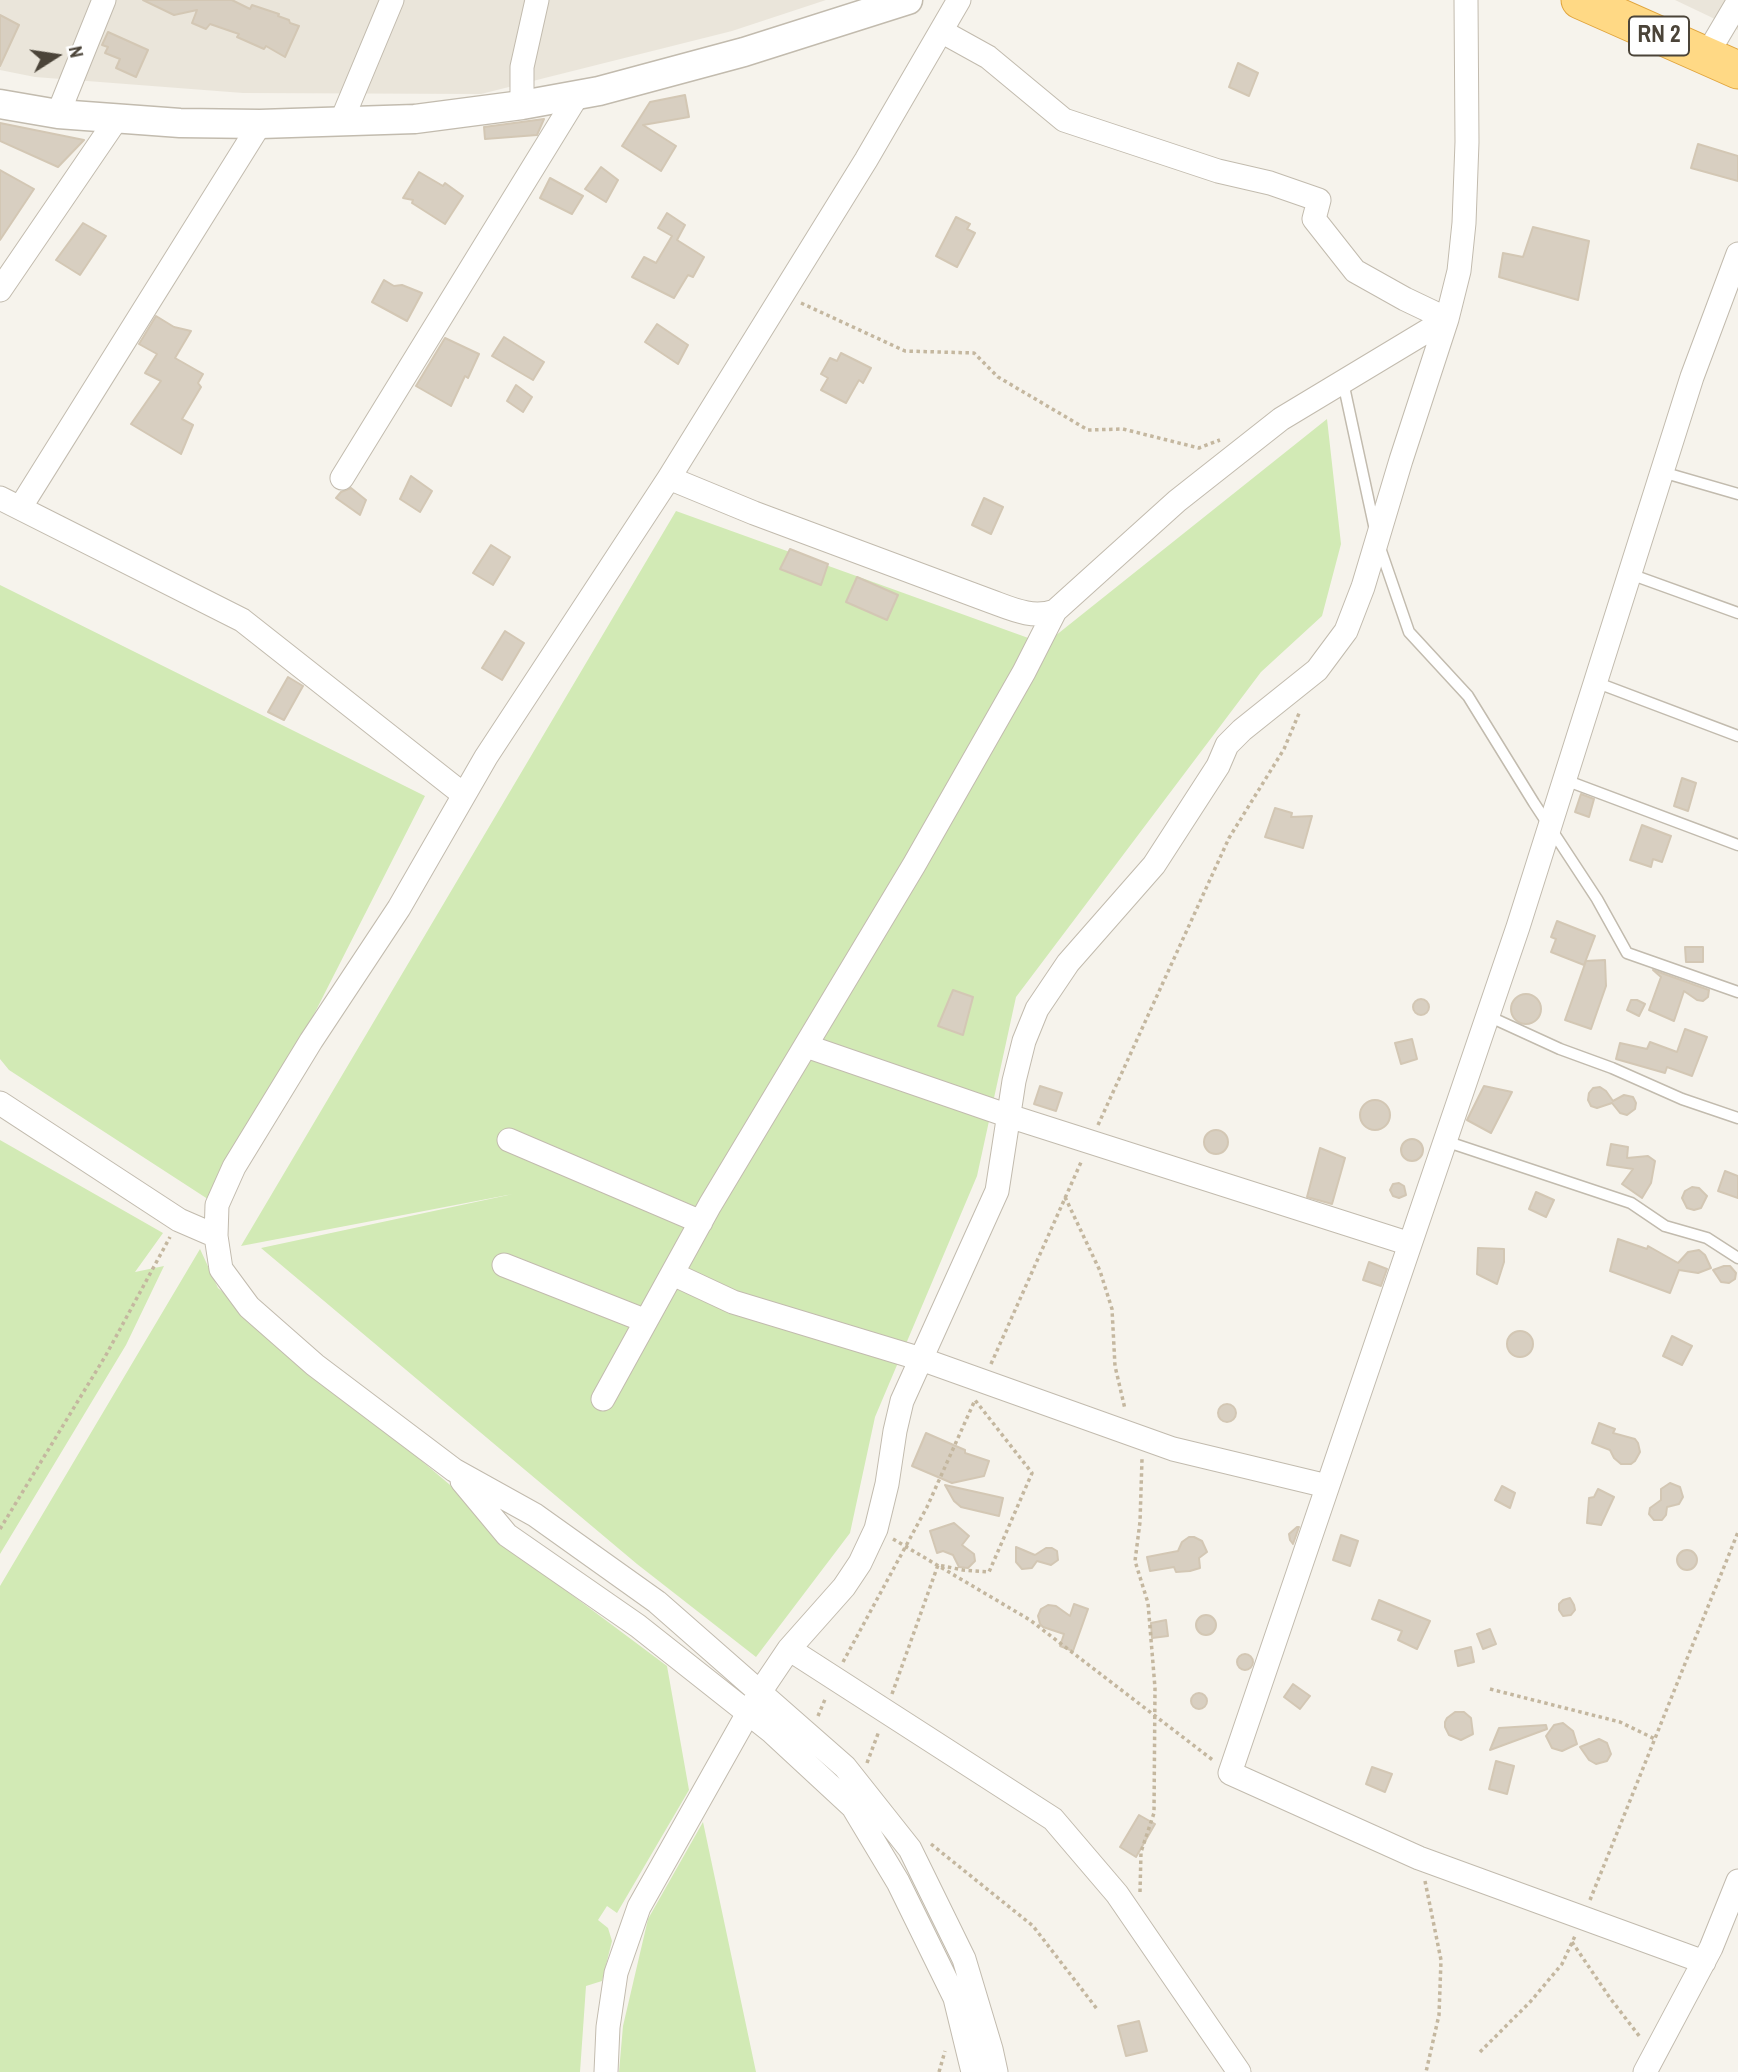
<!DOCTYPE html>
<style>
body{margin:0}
#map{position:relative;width:1738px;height:2072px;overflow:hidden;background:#f6f3ec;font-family:"Archivo Narrow",sans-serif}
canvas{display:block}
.north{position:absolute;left:21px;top:21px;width:70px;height:70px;-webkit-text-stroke:5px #fff;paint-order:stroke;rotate:78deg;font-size:19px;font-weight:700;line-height:28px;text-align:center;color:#4b4439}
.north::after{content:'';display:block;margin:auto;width:24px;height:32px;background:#4b4439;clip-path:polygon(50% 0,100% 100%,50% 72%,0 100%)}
</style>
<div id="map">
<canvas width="1738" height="2072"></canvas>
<div class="north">N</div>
</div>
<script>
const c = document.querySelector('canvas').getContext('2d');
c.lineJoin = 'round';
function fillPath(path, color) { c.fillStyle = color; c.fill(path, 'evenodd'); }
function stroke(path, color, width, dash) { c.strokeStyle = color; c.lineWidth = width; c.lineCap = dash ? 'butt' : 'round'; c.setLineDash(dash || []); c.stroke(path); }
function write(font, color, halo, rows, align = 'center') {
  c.font = font + ' "Archivo Narrow",sans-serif'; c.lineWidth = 5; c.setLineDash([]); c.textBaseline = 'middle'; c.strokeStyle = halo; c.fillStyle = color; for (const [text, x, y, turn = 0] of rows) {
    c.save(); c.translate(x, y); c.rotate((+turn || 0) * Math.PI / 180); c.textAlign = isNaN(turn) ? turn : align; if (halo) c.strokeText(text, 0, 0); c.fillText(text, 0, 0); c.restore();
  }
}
fillPath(new Path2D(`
 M0 0H826L732 31 481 94 243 93 35 77 0 70Z
 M1675 0H1738V30Z`), '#eae5da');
fillPath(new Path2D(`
 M1327 419 1341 544 1322 616 1261 672 1016 997 977 1176 875 1417 850 1533 756 1657 637 1564 261 1248 513 1194 241 1246 676 511 1045 644Z
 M0 585 425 796 217 1205 9 1070 0 1059Z
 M0 1140 163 1233 135 1272 164 1266 126 1345 0 1554Z
 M200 1249 218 1288 456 1490 493 1536 667 1666 689 1790 617 1913 607 1906 598 1920 608 1928 612 1941 602 1981 586 1986 580 2072H0V1586Z
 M703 1822 756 2072H619L623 2026 648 1919Z`), '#d2eab5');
const building = new Path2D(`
 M143 0H232L250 9 252 5 279 14 278 16 289 20 290 23 299 26 285 57 266 46 264 49 237 37 239 34 210 24 206 29 192 23 197 10 174 15Z
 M0 15 19 25 0 66Z
 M108 32 148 50 136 77 116 68 120 59 105 53 108 47 102 45Z
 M1238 63 1258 73 1249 96 1229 87Z
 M685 95 689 117 643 125 676 146 661 171 622 146 650 102Z
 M544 119 537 135 485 139 484 127Z
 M0 123 84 140 58 167 0 141Z
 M1698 144 1738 156V181L1691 168Z
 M601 167 618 180 606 202 585 189Z
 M0 170 34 189 0 240Z
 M419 172 443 186 445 183 463 196 445 224 412 203 413 200 403 198Z
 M550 178 583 196 572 214 540 198Z
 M667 213 685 225 677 240 704 257 693 277 688 275 674 298 632 277 644 257 656 263 672 236 658 228Z
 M956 217 970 224 967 229 975 233 957 267 936 256Z
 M83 223 106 236 80 275 56 260Z
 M1533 227 1589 241 1578 300 1499 277 1503 253 1523 257Z
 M384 280 394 286 402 285 422 293 407 321 372 302Z
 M156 316 174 327 191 331 175 358 203 374 198 383 201 387 182 419 193 425 181 454 131 424 161 381 145 373 157 354 139 344Z
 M657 324 688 345 678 364 645 342Z
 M504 337 544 362 533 380 492 356Z
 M445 338 479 354 468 378 465 376 451 406 416 386Z
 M841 353 871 368 863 383 859 380 846 403 821 390 828 378 821 374 830 358 837 361Z
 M516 385 532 397 523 412 507 401Z
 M411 476 432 491 420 512 400 499Z
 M351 488 366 500 360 515 336 498 341 492Z
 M984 498 1003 507 991 534 972 525Z
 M491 545 510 557 493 585 473 573Z
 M790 549 828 564 821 585 780 569Z
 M857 577 898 595 887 620 846 602Z
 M505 631 524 643 502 680 482 668Z
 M288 677 303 686 284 720 268 712Z
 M1682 778 1696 783 1688 811 1674 806Z
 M1581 794 1594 799 1589 817 1575 812Z
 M1275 808 1292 813 1291 817 1312 816 1303 848 1265 837Z
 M1642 825 1671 836 1662 862 1653 859 1651 867 1630 860Z
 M1557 921 1595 936 1584 965 1551 952 1556 939 1551 937Z
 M1685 947H1703V962H1686Z
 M1605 960 1606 986 1591 1029 1565 1020 1586 961Z
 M1653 970 1709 990 1708 997 1703 1001 1697 1000 1684 991 1674 1021 1649 1010 1661 977Z
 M953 990 973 997 963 1035 938 1026Z
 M1511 1009a15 15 0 1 1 30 0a15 15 0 1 1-30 0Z
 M1413 1007a8 8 0 1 1 16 0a8 8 0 1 1-16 0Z
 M1631 1000H1637L1645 1004 1639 1016 1627 1010Z
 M1685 1029 1707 1037 1692 1076 1667 1067 1665 1073 1616 1059 1620 1043 1647 1049 1650 1042 1677 1052Z
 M1412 1039 1417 1059 1401 1064 1395 1043Z
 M1040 1086 1062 1093 1056 1111 1034 1104Z
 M1484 1086 1512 1092 1491 1133 1467 1120Z
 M1600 1087 1606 1091 1613 1101 1624 1095 1633 1097 1636 1103 1635 1109 1627 1115 1620 1113 1612 1103 1597 1108 1591 1106 1588 1100 1589 1093 1593 1088Z
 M1360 1115a15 15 0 1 1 30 0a15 15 0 1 1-30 0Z
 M1204 1142a12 12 0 1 1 24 0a12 12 0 1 1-24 0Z
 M1401 1150a11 11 0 1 1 22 0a11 11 0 1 1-22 0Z
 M1611 1144 1628 1147 1627 1158 1648 1156 1655 1161 1651 1183 1642 1198 1622 1184 1633 1169 1607 1165Z
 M1320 1148 1345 1158 1332 1204 1307 1197Z
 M1725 1171 1738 1176V1198L1718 1191Z
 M1399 1183 1404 1186 1406 1195 1399 1198 1393 1196 1390 1190 1393 1184Z
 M1692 1187 1699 1188 1707 1196 1701 1208 1694 1210 1687 1208 1682 1198 1685 1191Z
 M1536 1192 1554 1200 1546 1217 1529 1209Z
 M1618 1239 1647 1249 1648 1246 1678 1263 1688 1252 1699 1250 1705 1255 1711 1268 1698 1273 1679 1270 1670 1293 1610 1271Z
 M1478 1248 1504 1249V1262L1497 1284 1477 1274Z
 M1369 1262 1387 1269 1381 1286 1363 1280Z
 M1724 1266H1730L1736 1273 1735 1279 1729 1283 1721 1282 1713 1270Z
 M1507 1344a13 13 0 1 1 26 0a13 13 0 1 1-26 0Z
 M1672 1336 1692 1346 1682 1365 1663 1356Z
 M1218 1413a9 9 0 1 1 18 0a9 9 0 1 1-18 0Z
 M1599 1423 1615 1429 1613 1433 1635 1439 1638 1443 1640 1452 1635 1461 1631 1464H1621L1614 1458 1610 1450 1592 1443Z
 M926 1433 965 1450V1453L989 1461 984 1476 952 1483 912 1466Z
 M1670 1483 1680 1487 1683 1497 1679 1504 1667 1507 1666 1515 1662 1520H1654L1649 1514 1650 1508 1661 1500V1489Z
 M945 1485 1003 1498 999 1516 961 1507 954 1501Z
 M1502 1486 1515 1493 1510 1508 1495 1500Z
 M1598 1489 1614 1497 1601 1525 1587 1523 1589 1498 1594 1497Z
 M954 1523 969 1536 962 1545 974 1554 975 1561 968 1568 959 1567 953 1555 943 1551 937 1553 930 1531Z
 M1297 1527H1299L1293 1544 1290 1540 1289 1534Z
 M1341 1535 1358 1541 1350 1566 1333 1560Z
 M1189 1537H1194L1202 1541 1207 1552 1199 1558 1200 1568 1190 1571 1176 1572 1174 1567 1150 1571 1147 1557 1178 1551 1182 1542Z
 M1016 1547 1035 1555 1046 1548H1052L1057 1551 1058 1560 1051 1565 1037 1561 1032 1568 1022 1569 1016 1562Z
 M1677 1560a10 10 0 1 1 20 0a10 10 0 1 1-20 0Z
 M1570 1598 1574 1605 1575 1610 1571 1615 1563 1616 1559 1610V1604L1563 1600Z
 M1379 1600 1430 1621 1417 1649 1398 1640 1402 1631 1372 1619Z
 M1074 1604 1088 1609 1073 1651 1060 1646 1064 1634 1043 1627 1040 1624 1038 1616 1041 1609 1048 1605 1056 1606 1070 1616Z
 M1196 1625a10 10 0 1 1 20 0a10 10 0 1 1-20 0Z
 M1166 1620 1168 1636 1152 1638 1151 1623Z
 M1490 1629 1496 1644 1483 1649 1477 1634Z
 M1471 1647 1474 1662 1458 1666 1455 1651Z
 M1237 1662a8 8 0 1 1 16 0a8 8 0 1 1-16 0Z
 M1293 1684 1310 1696 1300 1709 1284 1697Z
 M1191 1701a8 8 0 1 1 16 0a8 8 0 1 1-16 0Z
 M1455 1712H1464L1471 1718 1473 1734 1461 1740 1449 1735 1445 1727V1722L1447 1718Z
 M1563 1723 1573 1731 1577 1744 1562 1751 1552 1748 1546 1736 1554 1725Z
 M1546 1725 1547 1729 1490 1750 1499 1728Z
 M1599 1739 1607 1743 1611 1754 1607 1761 1596 1764 1589 1760 1580 1747Z
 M1496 1761 1514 1766 1507 1794 1489 1789Z
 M1372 1767 1392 1774 1385 1792 1366 1784Z
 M1139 1815 1155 1824 1136 1857 1120 1847Z
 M1139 2021 1147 2051 1126 2056 1118 2026Z`);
fillPath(building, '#d8cfc1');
stroke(building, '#d3c7b4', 2);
const service = new Path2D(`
 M1343 382 1375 530
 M1662 472 1738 494
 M1379 545 1409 632 1468 696 1534 803 1597 899 1627 953 1738 992
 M1630 574 1738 613
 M1595 682 1738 736
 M1565 780 1738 845
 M1488 1016 1560 1049 1612 1068 1682 1099 1738 1118
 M1445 1141 1631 1203 1665 1226 1707 1238 1738 1258`);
const minor = new Path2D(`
 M959 0 866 160 669 478 486 757 399 908 311 1041 234 1167 217 1205 216 1236 221 1269 249 1307 315 1365 454 1470 535 1515 657 1602 845 1767 910 1849 964 1959 991 2049 996 2072
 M941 31 988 57 1064 120 1218 171 1270 183 1319 200 1314 219 1355 271 1405 299 1447 319
 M1706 56 1738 2
 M522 105V67L537 0
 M58 114 104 0
 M341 122 392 0
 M0 290 118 117
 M342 478 577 96
 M669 478 754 513 990 601C1012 609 1032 619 1055 611L1177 501 1281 419 1447 319
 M0 498 242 620 464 795
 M20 508 260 124
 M806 1046 1009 1116 1410 1244
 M0 1103 179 1220 216 1236
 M509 1140 701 1222
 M504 1265 646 1321
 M673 1274 733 1302 921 1359 1173 1449 1327 1486
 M603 1399 710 1205 914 865 1024 672 1055 611
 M462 1481 507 1535 638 1626 772 1732 853 1807 898 1882 955 1998 973 2072
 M789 1649 1053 1819 1117 1894 1239 2072
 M1704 1962 1419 1858 1230 1773 1518 927 1692 377 1738 254
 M606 2072 608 2027 616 1973 639 1907 760 1692 789 1649 844 1587 860 1563 876 1529 887 1484 895 1431 902 1401 997 1191 1014 1081 1024 1041 1037 1009 1068 963 1154 865 1218 766 1227 745 1242 730 1317 670 1346 631 1363 587 1401 460 1447 319 1459 271 1464 223 1467 142 1466 0
 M1645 2072 1711 1948 1738 1881`);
const tertiary = new Path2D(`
 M0 104 58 114 180 123 260 124 415 119 522 105 599 91 744 52 908 0`);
const trunk = new Path2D(`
 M1580 0 1738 70`);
stroke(service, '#c2bbae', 13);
stroke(minor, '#c2bbae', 25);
stroke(tertiary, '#c2bbae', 31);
stroke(trunk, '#e0a43c', 39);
stroke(new Path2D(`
 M801 303 905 351 974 353 998 377 1088 430 1123 429 1199 448 1220 440
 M1098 1125 1229 838 1284 749 1300 711
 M1065 1197 1100 1271 1112 1309 1115 1366 1125 1409
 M991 1364 1082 1160
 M0 1529 106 1355 170 1237
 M893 1539 1030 1620 1214 1761
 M843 1662 927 1507 975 1400
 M1490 1689 1620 1722 1655 1739
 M892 1694 938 1565 963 1570 989 1572 1032 1473 975 1400
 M818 1716 826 1697
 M867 1763 879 1731
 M931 1844 1033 1926 1097 2009
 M1425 1881 1441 1960 1439 2015 1426 2072
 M1140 1892 1141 1852 1154 1813 1155 1688 1148 1603 1135 1561 1140 1522 1142 1459
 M1590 1900 1738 1532
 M1572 1942 1610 1998 1640 2037
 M1480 2052 1531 2001 1562 1964 1575 1936
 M939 2072 945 2051`), '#c4b79f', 3.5, [3.5, 3.5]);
stroke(service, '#fff', 10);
stroke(minor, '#fff', 23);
stroke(tertiary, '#fff', 28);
stroke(trunk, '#ffd985', 37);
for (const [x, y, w] of [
 [1659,36,60]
]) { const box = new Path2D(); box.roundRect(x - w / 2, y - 19.5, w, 39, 5); c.fillStyle = '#fff'; c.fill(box); stroke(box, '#4b4439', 2); }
write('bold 23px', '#4b4439', null, [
 ["RN 2",1659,36]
]);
</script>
